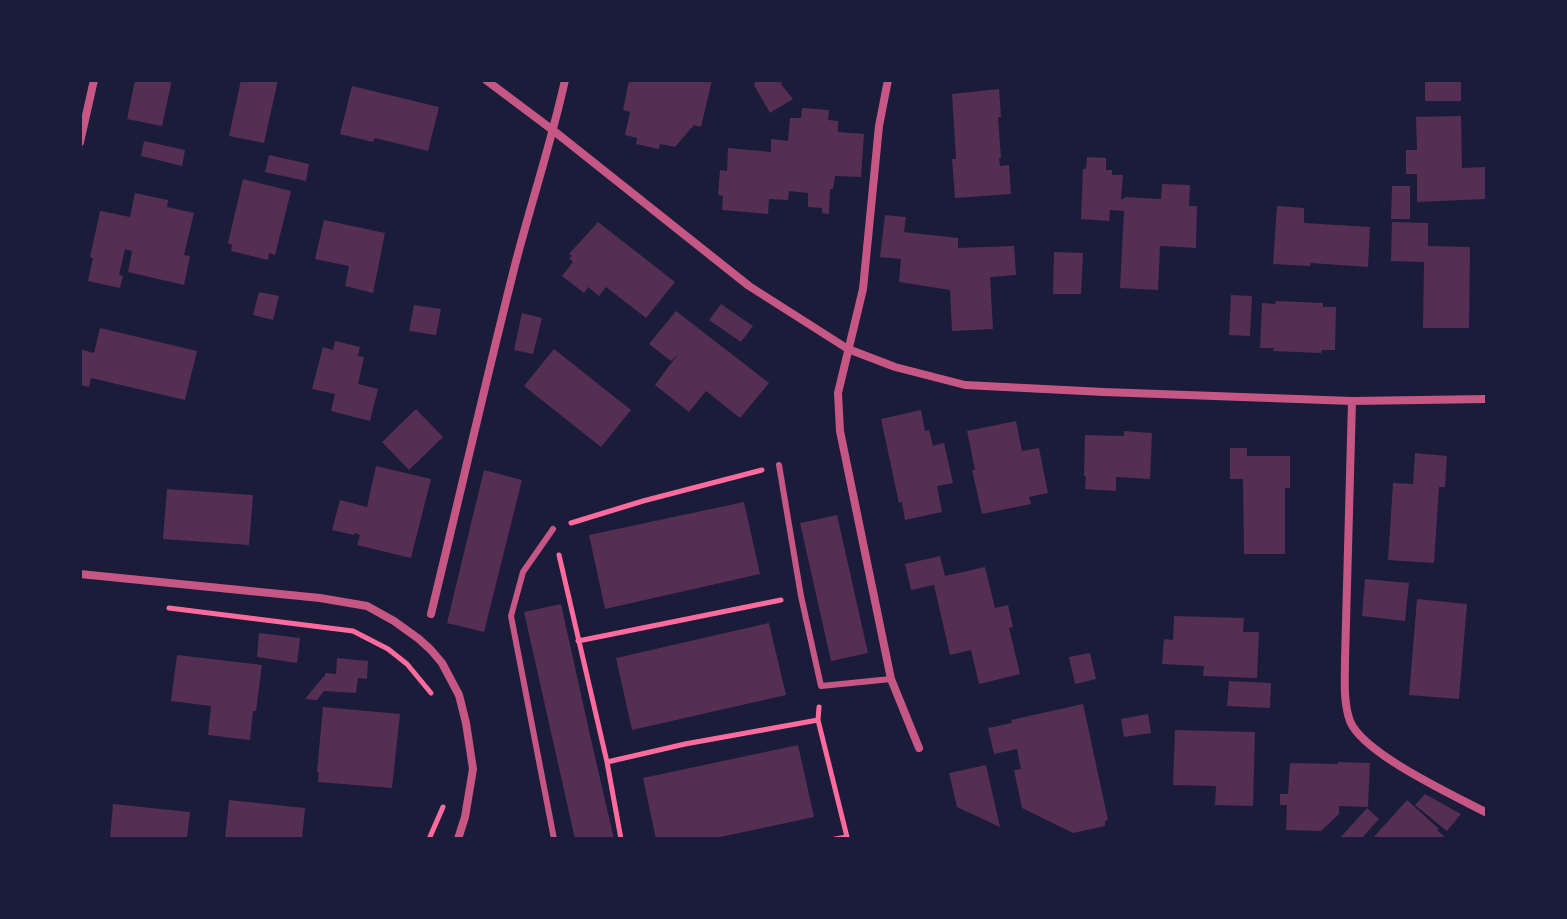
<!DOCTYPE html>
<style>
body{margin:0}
#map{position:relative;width:1567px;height:919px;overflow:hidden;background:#1b1b3a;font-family:Ubuntu,sans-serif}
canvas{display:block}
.frame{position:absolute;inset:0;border:82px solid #1b1b3a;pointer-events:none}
</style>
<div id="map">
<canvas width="1567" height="919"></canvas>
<div class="frame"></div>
</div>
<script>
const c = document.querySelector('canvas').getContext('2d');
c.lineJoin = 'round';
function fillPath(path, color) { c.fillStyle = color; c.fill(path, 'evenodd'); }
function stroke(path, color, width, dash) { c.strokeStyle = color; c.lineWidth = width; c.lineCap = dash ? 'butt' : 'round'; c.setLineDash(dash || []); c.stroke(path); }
fillPath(new Path2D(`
 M135 80H172L162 126 127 119Z
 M241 80H278L264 143 229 136Z
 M629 80H712L701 127 694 125 675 147 660 144 659 149 636 144 637 138 625 135 630 112 623 110Z
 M756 80H783L781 84 793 99 770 113 754 85Z
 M1425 80H1461V101H1425Z
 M352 86 439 107 428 151 375 138 373 142 340 134Z
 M999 89 1001 117H998L1001 158H999L1000 166 1009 165 1011 194 955 198 952 159H956L952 94Z
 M802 108 829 110 828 120 838 121V132L864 134 861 177 835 176 833 189H830L829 214 822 213V208L808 207V193L789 191 788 200 769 199 768 214 722 210 723 196 718 195 720 170 727 171 728 148 771 152V139L788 141 790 118H801Z
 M1461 116 1462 168 1486 167V199L1417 202V174H1406V150H1417L1416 117Z
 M144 141 185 150 182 166 141 156Z
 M269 155 309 164 306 181 265 172Z
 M1087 157 1106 158V170H1112V175H1123L1121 199H1124L1125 197 1161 199 1162 184 1190 185 1189 206H1197L1196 248 1160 246 1158 290 1120 288 1124 211 1110 210 1109 221 1081 219 1083 169H1086Z
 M243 179 291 191 275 255 269 253 268 260 231 251 232 245 228 243Z
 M1392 186H1410V219H1391Z
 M135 193 168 200 167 207 194 213 184 255 190 256 184 285 128 272 132 251 125 249 119 275 123 276 120 288 88 281 93 258 90 257 100 211 130 217Z
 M1277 206 1304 208V223L1370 227 1368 267 1311 263 1310 266 1273 264Z
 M885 215 906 217 904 232 958 238V248L1014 246 1016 275 990 277 993 329 952 331 950 290 899 282 901 259 880 257Z
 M324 220 385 233 373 293 345 286 349 266 315 259Z
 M598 222 675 282 646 318 606 287 599 296 588 287 584 293 562 276 573 262 569 258 572 256 569 254Z
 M1392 222 1428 223V246L1470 247 1469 328H1423L1424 262 1391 261Z
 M1054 252 1083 253 1081 294H1053Z
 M259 292 279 296 273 320 253 315Z
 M1231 295 1252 296 1250 336 1229 335Z
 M1276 301 1323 303V307H1336L1335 350H1322L1321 353 1273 351 1274 348H1260L1262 303 1275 304Z
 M721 304 753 326 741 342 709 320Z
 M414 305 441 309 436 335 409 331Z
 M676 311 769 383 740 418 706 391 689 412 655 385 678 354 671 361 649 344Z
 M522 313 542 318 533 354 514 350Z
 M100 328 197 351 185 400 91 378 89 387 80 385V349L94 353Z
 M335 341 360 347 358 356 364 357 358 384 378 389 370 421 331 411 335 394 312 389 323 347 333 350Z
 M554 349 631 410 601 447 524 386Z
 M416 409 443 437 409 470 382 442Z
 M921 410 925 431 929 430 933 446 944 443 953 483 937 486 942 512 905 520 902 502 899 503 881 419Z
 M1016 421 1022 451 1039 448 1048 493 1029 497 1031 504 982 514 972 470H975L967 431Z
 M1124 431 1152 433 1150 479 1116 477V491L1085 489 1086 476H1084L1085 435 1124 436Z
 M1230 448H1247V456H1290V488H1285V554H1244L1243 479H1230Z
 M1415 453 1447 456 1445 487H1439L1434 563 1388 560 1393 483 1413 484Z
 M376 466 431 479 411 558 357 545 360 535 355 533 354 535 332 530 340 500 367 507Z
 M484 470 522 480 484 632 447 623Z
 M167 489 253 495 249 545 163 539Z
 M744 502 760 574 605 609 589 535Z
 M837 515 868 653 831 661 800 523Z
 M940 556 945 576 985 567 995 608 1008 605 1013 627 1009 628 1020 674 979 684 971 650 950 655 934 585 911 590 905 564Z
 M1365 579 1409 583 1405 621 1362 616Z
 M1417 599 1467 604 1459 699 1409 695Z
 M561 604 590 735 614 839H575L524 612Z
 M1174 616 1244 618 1243 632H1259L1257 678 1203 676 1204 666 1162 664 1164 639 1173 640Z
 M769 623 786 695 632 730 616 658Z
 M259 633 300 638 297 663 257 657Z
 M1090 653 1096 679 1075 684 1069 657Z
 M177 655 262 665 256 711H253L250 740 208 735 211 706 171 701Z
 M337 658 368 661 367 679 358 678 356 693 324 691 317 700 305 699 324 676 325 678V673L336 674Z
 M1229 681 1271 683 1270 708 1227 706Z
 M1083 704 1108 820 1105 821V826L1073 833 1022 808 1014 770 1021 769 1017 749 994 754 988 728 1012 723 1011 720Z
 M323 707 400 714 392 788 318 782 319 773 317 772Z
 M1148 714 1151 733 1124 737 1121 719Z
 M1175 730 1255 732 1253 806 1215 805 1216 786 1173 785Z
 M798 745 814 817 711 839H656L643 778Z
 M1338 762 1370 763 1368 807 1339 806V814L1321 831 1286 830 1287 805H1280V794H1288L1290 763 1338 764Z
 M986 765 1000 827 957 807 949 773Z
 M1425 794 1461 814 1447 831 1415 805Z
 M229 800 305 808 302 839H225Z
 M1407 800 1439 829 1437 830 1447 839H1372Z
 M113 804 190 812 187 839H110Z
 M1367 808 1379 819 1361 839H1339Z`), '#542f53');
stroke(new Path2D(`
 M571 523 643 501 762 470
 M559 555 607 762 621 839
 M169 608 353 631 388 649 407 664 431 693
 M578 641 781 600
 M819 707 818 720 847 837 835 839
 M607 762 685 744 818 720
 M429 839 443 807`), '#ff6b9d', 5);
stroke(new Path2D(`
 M779 465 801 596 821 686 891 679
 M553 529 523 572 511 616 554 839`), '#c65784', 6);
stroke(new Path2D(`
 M486 80 554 131 749 286 848 349 895 367 965 385 1104 392 1352 401 1487 399
 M888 80 879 126 863 289 838 393 840 431 891 679 919 748
 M80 142 94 80
 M1352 401 1345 660C1345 679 1343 702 1350 721 1363 754 1455 796 1487 813
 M80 574 320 598 367 606 394 621 419 639 431 650 442 663 459 695 466 723 473 769 465 817 458 839
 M431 614C459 499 485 384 514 269 530 206 551 144 565 80`), '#c65784', 8);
</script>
